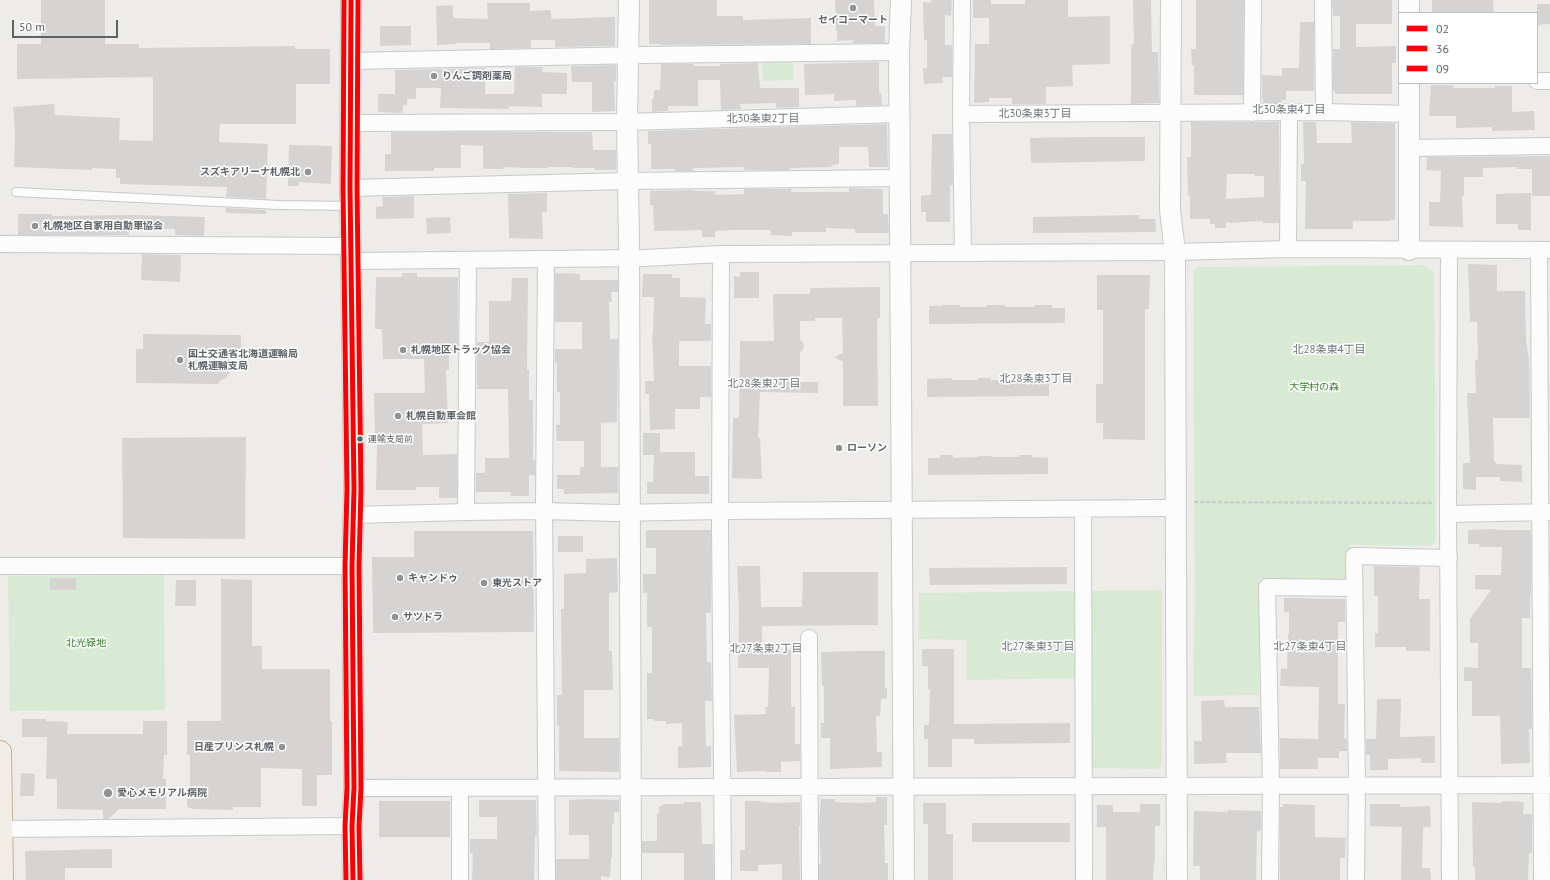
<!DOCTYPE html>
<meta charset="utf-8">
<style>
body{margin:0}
#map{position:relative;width:1550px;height:880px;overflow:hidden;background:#eeece9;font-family:"PT Sans",sans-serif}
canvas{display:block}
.legend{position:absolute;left:1398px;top:12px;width:140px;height:72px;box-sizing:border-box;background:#fff;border:1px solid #bfc1c2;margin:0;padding:5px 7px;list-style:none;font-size:12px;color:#5e6367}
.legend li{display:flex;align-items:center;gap:8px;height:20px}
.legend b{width:20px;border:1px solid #bfc1c2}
.scale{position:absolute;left:12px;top:20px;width:106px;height:18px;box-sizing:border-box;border:2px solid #5e6367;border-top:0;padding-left:5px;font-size:12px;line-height:14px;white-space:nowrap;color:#5e6367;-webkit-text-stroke:3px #fff;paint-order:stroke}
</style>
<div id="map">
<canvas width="1550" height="880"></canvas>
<ul class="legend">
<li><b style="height:5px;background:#f00"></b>02</li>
<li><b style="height:5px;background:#f00"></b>36</li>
<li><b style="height:5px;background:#f00"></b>09</li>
</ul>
<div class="scale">50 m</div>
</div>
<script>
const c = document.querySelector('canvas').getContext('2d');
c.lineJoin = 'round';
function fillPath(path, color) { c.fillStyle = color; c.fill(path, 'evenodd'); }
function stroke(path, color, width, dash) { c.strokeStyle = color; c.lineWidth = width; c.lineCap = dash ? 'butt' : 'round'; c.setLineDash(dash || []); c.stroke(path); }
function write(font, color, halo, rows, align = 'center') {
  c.font = font + ' "PT Sans","Noto Sans JP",sans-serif'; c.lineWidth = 3; c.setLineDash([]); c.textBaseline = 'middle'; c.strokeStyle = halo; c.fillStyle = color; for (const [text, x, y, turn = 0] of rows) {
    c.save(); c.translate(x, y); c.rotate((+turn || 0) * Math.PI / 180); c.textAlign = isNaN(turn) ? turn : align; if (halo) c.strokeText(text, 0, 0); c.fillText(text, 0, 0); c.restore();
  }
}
fillPath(new Path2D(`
 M762 62H793L794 80 763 81Z
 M1425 265 1434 272 1436 540 1431 546 1350 545 1351 575 1344 581 1260 579 1259 695 1193 696 1195 599 1193 273 1197 267Z
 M164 575 165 710 10 711 8 576Z
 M1162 590V764L1157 769 1092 768V678L967 680V640L918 639 919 593Z`), '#d9ead4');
fillPath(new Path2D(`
 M41 0H105V44H139V48L295 46V49H330V84H296V124H220L219 142 268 144 266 199 226 197 227 187 120 184V178H116V169L92 168V170L14 167 15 132 13 107 54 104 55 115 120 118 119 140 153 141V77L17 79V44H41Z
 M649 0H717V16H743V20L811 18V44L661 45V44H649Z
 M835 0H874L875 26H885V43H853V40L837 41V31H836Z
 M931 0H952L951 16 945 15V45H952V77H942L943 83 924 84 923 68H927V40H924L923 2 931 3Z
 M973 0H991V4H1025V0H1068V17L1110 16V64L1072 65 1073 86 1046 87V104H1012V98H989V102L974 103 975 44H989V18H973Z
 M1133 0H1151L1152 52H1158L1159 103 1131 104V51L1132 44H1134Z
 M1196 0H1244L1243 95H1194V65H1192L1191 49H1196Z
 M1332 0H1392V24H1356V47L1396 46V63H1392V94H1335V91H1333V49H1340V16H1333Z
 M1432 0H1493L1494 13H1432Z
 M487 3H530V11L551 10V19L615 17V46L555 47V40H531V48L490 49V43H456V44L437 45 436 6 453 5V18L488 19Z
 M1537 4H1550V24L1537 25Z
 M1300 22H1314V91H1286V100H1282V103H1263V99H1262V75L1282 76V68H1299Z
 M380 26H411V45L380 46Z
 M879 62V93H881L882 105 856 106V100L834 101V94L805 95 804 64Z
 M758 63 760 88H799V107L776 108V103L740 104 741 109 721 110 720 80H698V106H668V111L652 112V99H654V90H660L661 64H693V66H720V64Z
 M616 65V81H614L615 111 592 112V82H572L571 66Z
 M515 67H543L542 72 567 73V94H542V107L509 106V109L440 108 441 88H416V99H407V105H403V113L378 112V94H395V70L486 68 485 94H514Z
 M1431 85H1453V88H1495V86H1512V112L1534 111 1535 130 1492 131V127L1456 128V116H1429Z
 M1191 122H1279V223H1263V221L1226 223V228H1215V224H1210V219H1190V196H1188L1187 157H1191ZM1227 174H1255V176H1264V197L1226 199Z
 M1303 122H1316L1317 143H1352L1351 122 1395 123V220H1390V221H1353V229H1305L1306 181H1301V164H1304Z
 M887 124 888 167H869L868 147H839V164L831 165 832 167 790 168V170H744V167L693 168V171H675V169H651V144H648V131Z
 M391 132H592L593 150H616V170H595V168H573V167H548V168H527L503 167V169H483V146L461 145V168H434V171H385V154H391Z
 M932 134H952L953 185H950V222H926V212H921V196L931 195Z
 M1090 137H1145V161L1031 163 1030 138Z
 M289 145 332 146 331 184 299 182V186H288Z
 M1550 156V196H1532V169H1517V167L1483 168V177H1464V196H1462L1463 227 1429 226V202H1440L1441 171 1426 170 1427 157Z
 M849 188 883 189V214H888L889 233H855V229L826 228V232H792V236L771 235V230H733L715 231V237H702V230L654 231 653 205H650V191L693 190V191H715V195L744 194V189H791V192H849Z
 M547 193V212H542L543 239 509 238 508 194Z
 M1531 193V230H1518V224H1496V194Z
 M414 196V218L376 219V207L383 206 382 197Z
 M226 208 266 210V214L226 213Z
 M18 214H52V216L132 215 205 217 204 236 175 235V229L129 228V235H18Z
 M1139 215V219H1155L1156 232 1033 233V217Z
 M450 217 451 233 427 234 426 218Z
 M142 254 181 255 180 282 141 280Z
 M1468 264 1497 265V291H1525L1526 341 1529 359 1530 418H1493L1494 462H1496V464L1522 465V482L1500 481V477H1476V490L1463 489V463H1470L1467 393H1476L1475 360 1478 359 1477 322H1470Z
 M740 272H759V298H734V276L740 277Z
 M402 273H417V277H458V353H449V370H446L448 423 422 424 423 455 457 454V498H439V487H416V490H376L377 439H375L374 393H425L424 359H383L382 329H375L376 277H402Z
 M555 273 580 274V280H618V292H611L612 302H609L610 339H618L617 422 601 423V467H618V493L564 494V489H557V475H580V467H584V441H557L556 425H560V392H557V363H555V349H582V322H555Z
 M643 274H672V278H680V297L706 298 705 324H711V341H679V366H711V397H700V409H675V429L650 430 649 394H645V381H654L652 335H653L654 297H642Z
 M1097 275H1150L1149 309H1145V440L1103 439V423H1096V384H1103V310H1097Z
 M512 278H528L527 370H529V400H533V460H535V475H529V496H510L511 492H476V473H485V458H509L508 389H477V342H489V301H511Z
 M880 287V318H877L878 406H843V362L834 357 843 353 842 318H815V321H800V340L803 342 804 346 803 350 800 352V382H818V393L760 392 758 438H760L762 479 732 478 733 418H739L740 341H774L773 294H810V288Z
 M942 305H960V307H986V305H1005V307H1034V305H1052V308H1065V323L929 324V306H942Z
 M143 334 241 335V349H229L230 373 226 378 219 381V384L136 383V349H143Z
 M1020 377H1032L1031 380 1049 379V396L927 397V379L952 378V380H978V378H991V380H1020Z
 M643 433H660V452H695V476H709V494H647V482H653L654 455H643Z
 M246 437 245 539 123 538 122 438Z
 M940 455H953V458L979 457V456H991V457H1019V455H1032V457L1048 458V474L928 475V458H940Z
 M1497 529V530H1531V596H1530V618H1522V668H1531L1532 729H1529L1530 763 1501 764 1500 716H1472V681H1464V667L1478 668V643H1470V619L1491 590 1475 589V575H1501L1502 547H1479V544H1468V530Z
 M646 530H711V612L706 613 707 662H711L712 701H705L706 746H711V767L678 768V746H682V723L666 724V721H654L653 719H647V673H652V627H647V593H643V574H656V548H646Z
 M414 531H533L534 632 373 633 372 557H414Z
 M558 536H583V552H558Z
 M617 558 618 592 609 593V651H612L613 690H584V738H619V772L559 771V725H557V695H562L561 609H564V574L586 573V559Z
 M737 566H760L761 607H802L803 572H878V625L762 626V650H791V707H795V744H800V761L781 762V772H765V771L737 772 734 715 766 714 765 707H768L769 668H738L739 611Z
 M1374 566 1420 567 1419 599H1430V651H1406V647H1375V633H1378V596H1374Z
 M1067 567V584L930 585 929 568Z
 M50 578H76V590H50Z
 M221 579 252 580V646H262V669H330V721H332V775H317V806H302V769L261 768V807H233V810L193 809 187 807V790H190V755H187V721H221Z
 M176 580H196V606H175Z
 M1284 598 1345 599V622H1338V704H1345L1344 738 1347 739V751H1339V758H1318V769H1280V738L1318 739 1319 687 1280 686 1281 668 1287 669 1288 634H1289V612H1284Z
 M922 649H954V724L1070 723V743L974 744V739H952V767H928V739H924V725H929L930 689H928V666H922Z
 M859 651H885V688H887V698L881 699 880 716H876L877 752H882V767L830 769V738H821V723H824V686H822L821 652Z
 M1377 699H1401L1400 737 1435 736V763H1421V758L1388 759V770H1370V755H1366V739H1376Z
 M1224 700 1225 707H1259L1261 753H1226L1227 763 1194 764V741H1202L1201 701Z
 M22 719H46V721L68 722 67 734H143V721H167V755H164L163 779H166V809H119L109 819H103V810L57 809V779H46L47 737H22Z
 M21 773 35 774 34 796H20Z
 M876 797H887V825H884L885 863H888V880H819V864H821L819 825 821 799H835V802L860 803 876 802Z
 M589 799 619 800V812H614V824H612V858H611L610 877 601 876V880H556V859H589V835H569V800Z
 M479 800H536L537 836H535L534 880H472L473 853H470V839H497V817H479Z
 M379 801H450V837H379Z
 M745 801H761V802L776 803 800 802V826H799L800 880H782V864L758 865V871H740V850H745Z
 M1502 801 1524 802 1523 814H1532V853H1529L1528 880H1475V867L1473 866 1472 802 1502 803Z
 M684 802H701L702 844H713L714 880H684V853H642V841H657V813H659V807L664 804H684Z
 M923 803H946V834H953V880H928V824H923Z
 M1140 804H1160V826H1155V861H1154L1153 880H1106V827H1097V805H1113V812H1140Z
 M1283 804 1315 805V837L1346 838 1345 858H1340V880H1280V807H1283Z
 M1370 804H1400V807L1430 806 1431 827H1423L1422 868H1430L1431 880H1401L1402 827 1370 826Z
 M1228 810 1261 811V831H1257L1256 880H1200V866H1193L1194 811 1228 812Z
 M972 823H1070V842H972Z
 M112 849V868H65V880H26L25 851Z`), '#d6d4d3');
const service = new Path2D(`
 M16 192 279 205 351 206`);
const minor = new Path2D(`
 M962 0 961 114 963 253
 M1323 0 1324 112
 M351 61 641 55 899 52
 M1537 81H1550
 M1252 113 1253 0
 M961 114 1324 112 1409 114
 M351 123 627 122 899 114
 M1409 148 1550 146
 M350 188 627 181 899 178
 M0 244 352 246
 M1288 249 1289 112
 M1449 250 1448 514 1450 880
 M1539 250 1542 880
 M721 254 720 526 723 880
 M546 259 544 503 547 880
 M352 261 644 258 721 254 1175 252 1288 249 1550 250
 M1083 509 1084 880
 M466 512 468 260
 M1448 514 1550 512
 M353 515 466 512 544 511 616 513 720 511 1176 508
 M0 566H352
 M809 638 810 880
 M354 788 1550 785
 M1 829 352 826
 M460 880V788
 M1270 880 1271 785 1267 587 1354 588
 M1356 880 1357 785 1354 556 1449 558`);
const tertiary = new Path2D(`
 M351 0 350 188 354 489 352 566 354 788 352 826 353 880
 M629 0 627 122 629 241 631 880
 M901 0 899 52 904 880
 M1171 0 1170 210 1175 252 1177 880
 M1409 0V13
 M1409 83V250`);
const trunk = new Path2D(`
 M0 752 2 880`);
stroke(service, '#c9c9ca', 10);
stroke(minor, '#c9c9ca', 18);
stroke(tertiary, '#c9c9ca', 22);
stroke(trunk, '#c7b095', 24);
stroke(new Path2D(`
 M1194 502 1433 503`), '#c8ceca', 2.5, [4, 2]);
stroke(service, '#fcfcfc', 8);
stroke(minor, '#fcfcfc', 16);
stroke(tertiary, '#fcfcfc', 20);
stroke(trunk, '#f2ede6', 22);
stroke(new Path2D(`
 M351 0 350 188 354 489 352 566 354 788 352 826 353 880`), '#f00', 5);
stroke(new Path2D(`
 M344 0 343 188 347 489 345 566 347 788 345 826 346 880`), '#f00', 5);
stroke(new Path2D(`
 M358 0 357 188 361 489 359 566 361 788 359 826 360 880`), '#f00', 5);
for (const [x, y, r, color] of [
 [853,8,4,"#909394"],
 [434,76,4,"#909394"],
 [308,172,4,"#909394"],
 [35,226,4,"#909394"],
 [403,350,4,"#909394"],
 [180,360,4,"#909394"],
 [398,416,4,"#909394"],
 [360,439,3.5,"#5e6367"],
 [839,448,4,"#909394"],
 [400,578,4,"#909394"],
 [484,583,4,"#909394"],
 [395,617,4,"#909394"],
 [282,747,4,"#909394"],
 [108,793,5,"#909394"]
]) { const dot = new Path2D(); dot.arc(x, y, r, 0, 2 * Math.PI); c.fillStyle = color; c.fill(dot); stroke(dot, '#fff', 1.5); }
write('9px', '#5e6367', '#fff', [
 ["運輸支局前",368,439]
], 'left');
write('bold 10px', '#5e6367', '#fff', [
 ["セイコーマート",853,20,"center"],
 ["りんご調剤薬局",442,76],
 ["スズキアリーナ札幌北",300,172,"right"],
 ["札幌地区自家用自動車協会",43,226],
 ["札幌地区トラック協会",411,350],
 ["国土交通省北海道運輸局",188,354],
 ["札幌運輸支局",188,366],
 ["札幌自動車会館",406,416],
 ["ローソン",847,448],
 ["キャンドゥ",408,578],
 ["東光ストア",492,583],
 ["サツドラ",403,617],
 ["日産プリンス札幌",274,747,"right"],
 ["愛心メモリアル病院",117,793]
], 'left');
write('10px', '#398430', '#fff', [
 ["大学村の森",1314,387],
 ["北光緑地",86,643]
]);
write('11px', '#6e7679', '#fff', [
 ["北30条東4丁目",1289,110],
 ["北30条東3丁目",1035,114],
 ["北30条東2丁目",763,119],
 ["北28条東4丁目",1329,350],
 ["北28条東3丁目",1036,379],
 ["北28条東2丁目",764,384],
 ["北27条東3丁目",1038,647],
 ["北27条東4丁目",1310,647],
 ["北27条東2丁目",766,649]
]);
</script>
